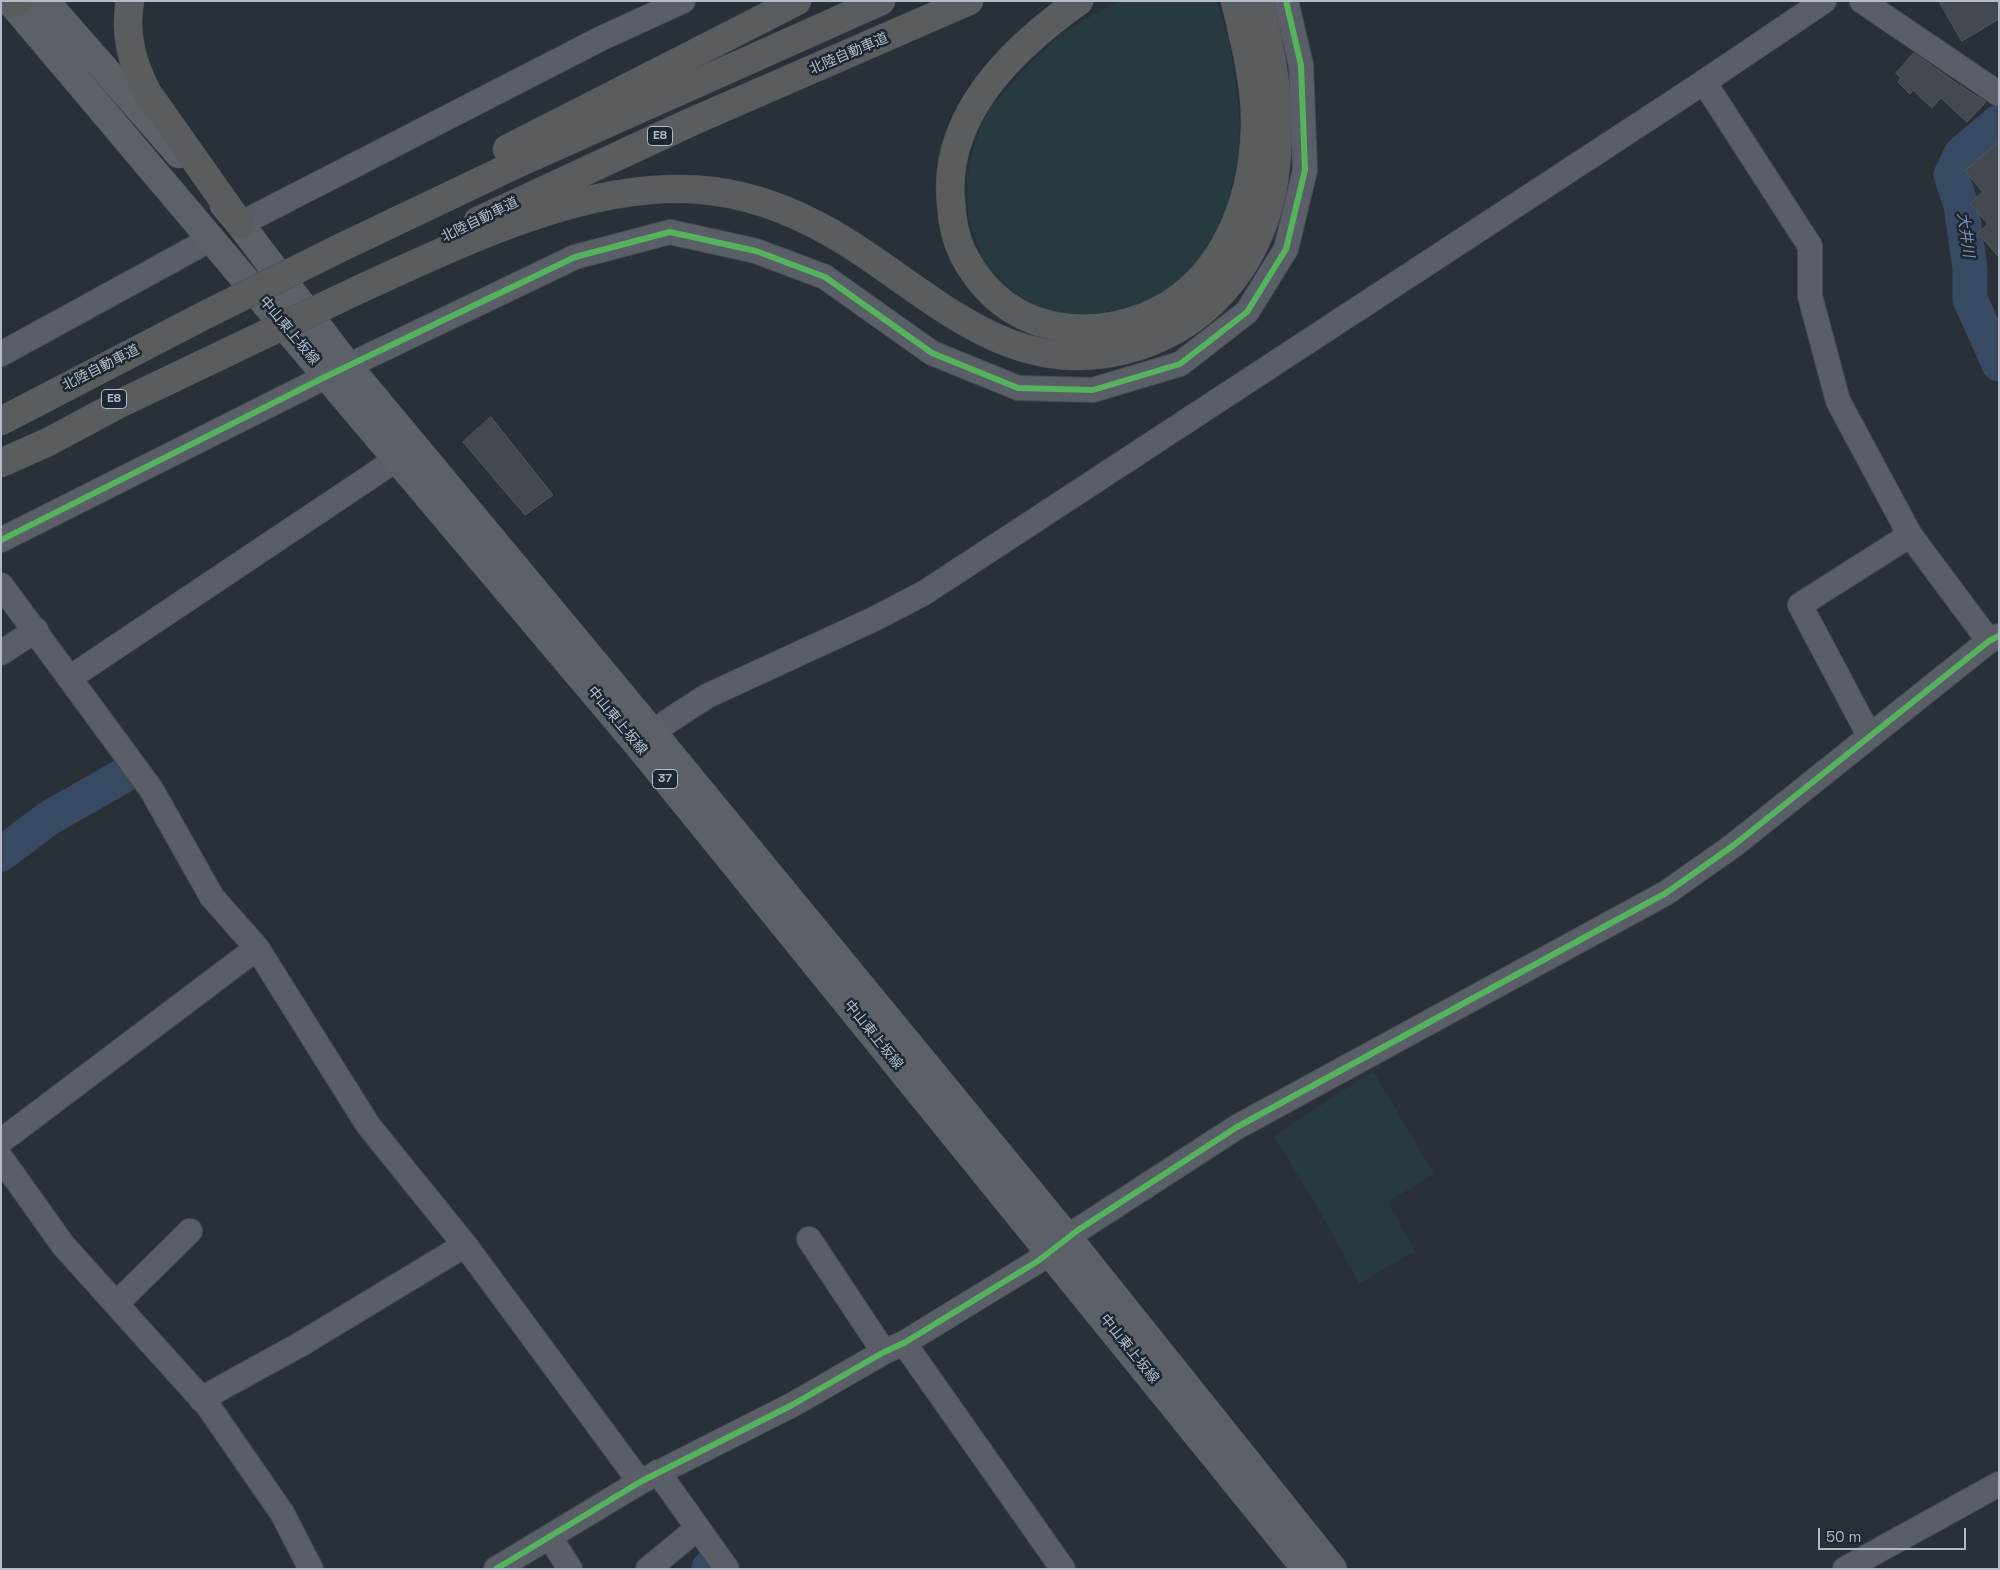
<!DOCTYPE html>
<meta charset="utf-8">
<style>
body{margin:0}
#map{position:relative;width:2000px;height:1570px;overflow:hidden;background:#2a3038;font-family:"Space Grotesk",sans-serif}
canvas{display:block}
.frame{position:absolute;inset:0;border:2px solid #b4bcc9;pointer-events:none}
.scale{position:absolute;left:1818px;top:1528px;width:148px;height:22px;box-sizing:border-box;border:2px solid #b4bcc9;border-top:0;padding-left:6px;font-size:15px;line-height:18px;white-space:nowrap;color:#b4bcc9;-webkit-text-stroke:4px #1d2633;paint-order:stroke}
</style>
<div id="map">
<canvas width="2000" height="1570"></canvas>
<div class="frame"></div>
<div class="scale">50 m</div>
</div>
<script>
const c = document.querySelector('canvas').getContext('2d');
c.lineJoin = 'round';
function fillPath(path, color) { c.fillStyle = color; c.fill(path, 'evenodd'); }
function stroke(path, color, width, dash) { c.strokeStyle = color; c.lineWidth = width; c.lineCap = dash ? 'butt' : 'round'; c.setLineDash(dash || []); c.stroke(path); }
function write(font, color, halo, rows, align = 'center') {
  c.font = font + ' "Space Grotesk","Noto Sans JP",sans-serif'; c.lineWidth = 5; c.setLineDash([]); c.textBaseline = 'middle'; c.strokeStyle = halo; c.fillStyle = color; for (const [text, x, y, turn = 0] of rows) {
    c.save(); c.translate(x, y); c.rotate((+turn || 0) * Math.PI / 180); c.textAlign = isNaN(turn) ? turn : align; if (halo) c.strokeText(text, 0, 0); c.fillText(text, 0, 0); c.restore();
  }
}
fillPath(new Path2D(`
 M1120 1H1216L1230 42 1240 121 1239 154 1224 219 1206 250 1183 279 1145 302 1089 316 1047 312 1015 293 983 262 968 215 967 177 975 143 988 110 1027 67 1062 33 1103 9Z
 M1373 1071 1434 1174 1388 1202 1415 1251 1359 1284 1325 1220 1274 1136Z`), '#273a3e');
stroke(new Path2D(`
 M1999 122 1961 154 1951 175 1961 205 1970 269V299L1999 364
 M1 854 49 818 128 773
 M709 1568 710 1569`), '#384963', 35);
const building = new Path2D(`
 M1939 1H1999V19L1962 41Z
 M1914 53 1958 84 1986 102 1967 122 1941 98 1932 108 1913 90 1910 94 1898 82 1901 78 1896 73Z
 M1999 142V257L1978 233 1988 224 1970 203 1983 192 1965 171Z
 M491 417 553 495 525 515 463 442Z`);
fillPath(building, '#444950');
stroke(building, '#52575f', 1);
const minor = new Path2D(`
 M1862 1 1999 94
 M1704 82 1810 246V296L1838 401 1910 535 1800 605 1869 735
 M240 224 602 38 683 1
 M1 354 211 239
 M1910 535 1989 641
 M1 540 327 376 575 257 670 232 756 251 825 277 932 353 1018 388 1093 390 1180 364 1247 312 1286 249 1305 170 1301 65 1286 1
 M1 585 151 789 212 897 257 948 368 1125 465 1245 640 1482
 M1 653 36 630
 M71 677 412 449
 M639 744 667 722 707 696 874 619 924 593 1704 82 1824 1
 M1 1141 257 948
 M1 1158 63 1245 116 1304 190 1231
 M809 1239 884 1352
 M116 1304 208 1406 282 1513 311 1569
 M904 1343 1063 1569
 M201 1399 301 1344 465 1245
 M658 1472 727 1569
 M550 1537 570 1569
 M496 1569 640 1482 792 1405 884 1352 904 1343 1038 1261 1078 1230 1237 1127 1666 893 1734 845 1989 641 1999 636
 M648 1569 698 1528
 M1845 1569 1999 1484`);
const major = new Path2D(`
 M10 1 638 745 1306 1569
 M45 1 179 154
 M224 205 240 224 348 366 653 733 1068 1238 1333 1569`);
const highway = new Path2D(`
 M130 1C124 34 132 63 147 92L240 224
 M1079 1C1013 48 942 115 951 203 952 221 955 238 963 254 979 285 1003 309 1036 321 1071 333 1109 330 1144 317 1221 287 1253 205 1255 127 1256 85 1245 42 1235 1
 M12 4 18 1
 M507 149 797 1
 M478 221 691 122 969 1
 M338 249 512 166 881 1
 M360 289C463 242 596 176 712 191 761 197 809 218 851 245 943 304 1019 385 1139 346 1175 334 1206 313 1230 283 1294 204 1283 93 1259 1
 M1 421 207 314
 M1 463 48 442 119 404 234 349`);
stroke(minor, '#484c53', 26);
stroke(major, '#484c55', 29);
stroke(highway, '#474c53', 29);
stroke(minor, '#5a5e66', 24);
stroke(major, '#5c6168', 28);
stroke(highway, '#5a5d60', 28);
const highwayBridge = new Path2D(`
 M207 314 338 249
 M234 349 360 289`);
stroke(highwayBridge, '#474c53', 29, []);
stroke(highwayBridge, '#5a5d60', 28);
stroke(new Path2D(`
 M1 540 327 376 575 257 670 232 756 251 825 277 932 353 1018 388 1093 390 1180 364 1247 312 1286 249 1305 170 1301 65 1286 1
 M496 1569 640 1482 792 1405 884 1352 904 1343 1038 1261 1078 1230 1237 1127 1666 893 1734 845 1989 641 1999 636`), '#56b35d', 6);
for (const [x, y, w] of [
 [660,136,25],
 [114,399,25],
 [665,779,25]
]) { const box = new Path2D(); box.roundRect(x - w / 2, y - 9.5, w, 19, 4); c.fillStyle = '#1d2633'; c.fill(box); stroke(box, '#b4bcc9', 1); }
write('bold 12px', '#b4bcc9', null, [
 ["E8",660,136],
 ["E8",114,399],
 ["37",665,779]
]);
write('14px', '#b4bcc9', '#1d2633', [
 ["北陸自動車道",849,54,-23],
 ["北陸自動車道",480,220,-26],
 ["中山東上坂線",289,331,50],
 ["北陸自動車道",101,368,-27],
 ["中山東上坂線",617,721,50],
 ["中山東上坂線",873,1035,51],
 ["中山東上坂線",1129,1349,51]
]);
write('italic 15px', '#7c92b1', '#1d2633', [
 ["大井川",1965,235,82]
]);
</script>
